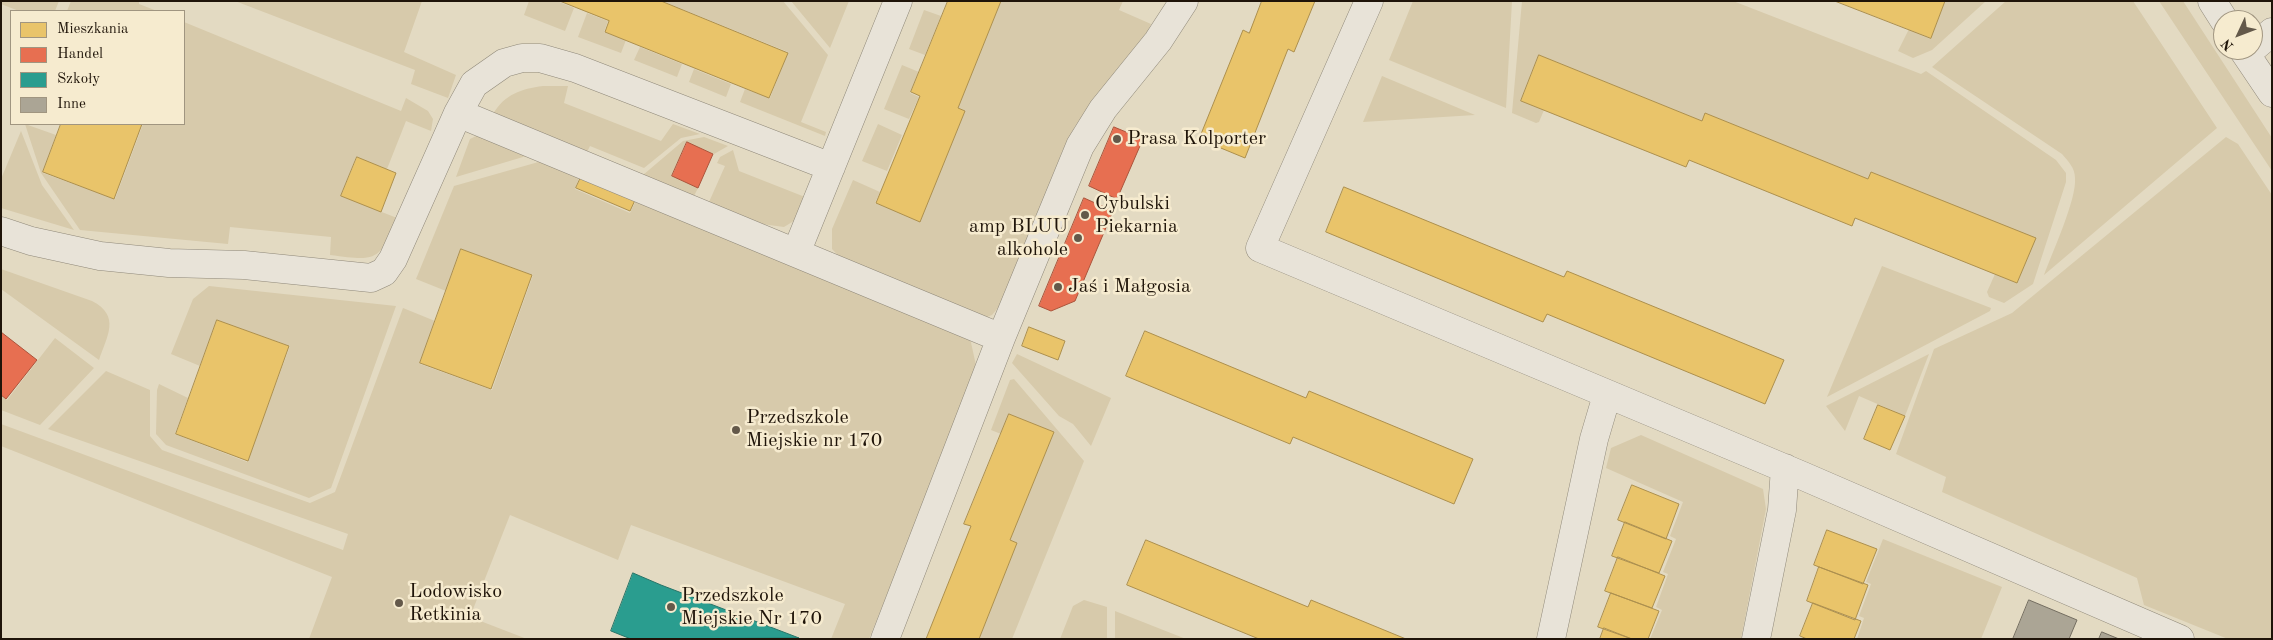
<!DOCTYPE html>
<meta charset="utf-8">
<style>
body{margin:0}
#map{position:relative;width:2273px;height:640px;overflow:hidden;background:#e3dac2;font-family:"Old Standard TT",serif}
canvas{display:block}
.frame{position:absolute;inset:0;border:2px solid #1f1409;pointer-events:none}
.legend{position:absolute;left:10px;top:10px;width:175px;height:115px;box-sizing:border-box;background:#f6ebcf;border:1px solid #a09580;margin:0;padding:6px 9px;list-style:none;font-size:15px;color:#1f1409}
.legend li{display:flex;align-items:center;gap:10px;height:25px}
.legend b{width:25px;border:1px solid #a09580}
.north{position:absolute;left:2213px;top:10px;width:50px;height:50px;box-sizing:border-box;background:#f6ebcf;border:1px solid #a09580;border-radius:50%;rotate:227deg;font-size:14px;font-weight:700;line-height:20px;text-align:center;color:#1f1409}
.north::after{content:'';display:block;margin:auto;width:18px;height:22px;background:#64594a;clip-path:polygon(50% 0,100% 100%,50% 72%,0 100%)}
</style>
<div id="map">
<canvas width="2273" height="640"></canvas>
<div class="frame"></div>
<ul class="legend">
<li><b style="height:14px;background:#e9c46a"></b>Mieszkania</li>
<li><b style="height:14px;background:#e76f51"></b>Handel</li>
<li><b style="height:14px;background:#2a9d8f"></b>Szkoły</li>
<li><b style="height:14px;background:#aba595"></b>Inne</li>
</ul>
<div class="north">N</div>
</div>
<script>
const c = document.querySelector('canvas').getContext('2d');
c.lineJoin = 'round';
function fillPath(path, color) { c.fillStyle = color; c.fill(path, 'evenodd'); }
function stroke(path, color, width, dash) { c.strokeStyle = color; c.lineWidth = width; c.lineCap = dash ? 'butt' : 'round'; c.setLineDash(dash || []); c.stroke(path); }
function write(font, color, halo, rows, align = 'center') {
  c.font = font + ' "Old Standard TT",serif'; c.lineWidth = 5; c.setLineDash([]); c.textBaseline = 'middle'; c.strokeStyle = halo; c.fillStyle = color; for (const [text, x, y, turn = 0] of rows) {
    c.save(); c.translate(x, y); c.rotate((+turn || 0) * Math.PI / 180); c.textAlign = isNaN(turn) ? turn : align; if (halo) c.strokeText(text, 0, 0); c.fillText(text, 0, 0); c.restore();
  }
}
fillPath(new Path2D(`
 M1 1H59L55 11H19L1 4Z
 M71 1H139V4L157 11H67Z
 M235 1H422L404 52 456 75 448 98 411 84 415 70Z
 M529 1H557L574 8 565 31 524 15Z
 M662 1H783L828 55 801 122 826 132 825 136 740 102 745 89 770 98 788 52Z
 M791 1H849L830 48Z
 M1001 1H1123L1119 10 1151 24 1144 39 1075 126 1062 152 1002 303 992 315 977 321 848 266 832 249V229L853 180 880 192 875 203 920 221 965 111 958 108Z
 M1413 1H1512L1506 108 1389 60Z
 M1522 1H1733L1921 74 1926 71 2056 160 2066 173V182L2033 284 2004 303 1989 297 1987 292 1995 274 2017 283 2035 238 1871 172 1868 179 1705 113 1702 121 1539 55 1521 101 1544 110 1539 122 1536 123 1512 113Z
 M1945 1H1986L1932 50 1913 58 1898 51 1909 29 1931 38Z
 M2006 1H2133L2217 128 2044 275C2052 253 2077 199 2075 178 2075 168 2068 161 2062 154L1932 67Z
 M2159 1H2183L2272 138V171Z
 M924 10 941 16 925 55 909 49Z
 M587 13 608 21 604 32 626 40 621 53 578 37Z
 M184 22 401 111 406 98 428 111 433 119 431 131 406 121 387 169 356 157 341 196 397 218C379 262 377 261 330 255L331 237 230 227 228 244 80 230 41 173 25 124 56 135 43 173 115 199 143 124H184Z
 M640 47 682 64 677 77 634 60Z
 M902 65 919 72 910 93 919 97 909 119 884 109Z
 M694 69 731 84 726 97 689 82Z
 M1382 76 1475 115 1363 122Z
 M543 86H568L564 103 661 141 673 124 700 134 681 138 644 168 590 146 587 152 493 114C505 94 521 89 543 86Z
 M878 124 902 135 887 171 862 161Z
 M21 131 42 185 74 230 1 208V179Z
 M482 133 533 154 456 177 470 139Z
 M704 137 728 146 714 154 686 142 672 176 698 188 694 196 643 175 683 141Z
 M2226 137 2238 144 2272 195V639H2228L2144 605 2137 578 1942 492 1946 477 1896 454 1934 349 2012 313Z
 M733 150 739 171 805 197 797 219 784 227 762 224 709 202 725 166 717 163 720 157Z
 M549 159 581 173 575 189 630 213 637 198 970 338 977 370 869 639H831L845 604 631 525 618 560 510 515 470 617 527 639H309L332 577 1 446V424L343 550 348 534 48 429 106 371 150 390V436L162 450 310 503 335 492 403 308 435 321 420 364 492 390 533 275 461 249 446 291 416 279 454 186Z
 M1882 266 1991 308 1990 311 1827 397Z
 M1 269 92 301C121 316 107 336 99 360L1 289Z
 M209 286 396 306 331 488 309 498 166 445 156 434 157 390 159 384 188 398 175 434 247 462 290 346 217 320 200 366 171 354 193 299Z
 M55 338 94 368 40 425 1 410V396L7 400Z
 M1017 354 1111 398 1091 446 1073 424 1059 416 1012 363Z
 M1929 354 1905 416 1859 396 1845 431 1826 406Z
 M1014 379 1084 461 1012 639H979L1017 543 1010 540 1054 432 1009 414 1001 434 991 430 1010 380Z
 M1641 435 1763 489 1766 509 1741 639H1650L1662 610 1656 607 1668 574 1663 572 1676 539 1670 536 1683 502 1606 468 1611 448Z
 M1883 539 2002 587 1981 639H1857L1864 618 1859 616 1871 584 1866 582Z
 M1084 600 1107 607V639H1060L1073 606Z
 M1115 611 1186 639H1115Z`), '#d7caab');
const homes = new Path2D(`
 M560 1H661L788 53 769 98 605 32 609 21Z
 M948 1H1001L958 108 965 111 920 222 876 203 920 96 911 92Z
 M1262 1H1315L1294 52 1288 49 1245 158 1199 139 1243 30 1249 33Z
 M1835 1H1945L1931 38Z
 M1539 55 1702 121 1705 113 1868 179 1871 172 2036 238 2017 283 1855 218 1852 226 1689 160 1686 167 1521 101Z
 M61 124H142L114 199 43 172Z
 M357 157 396 173 381 212 341 196Z
 M582 175 636 198 630 211 576 188Z
 M1344 187 1564 277 1567 271 1784 360 1765 404 1547 314 1543 322 1326 232Z
 M461 249 532 275 491 389 420 363Z
 M217 320 289 346 248 461 176 434Z
 M1029 327 1065 341 1058 360 1022 346Z
 M1145 331 1306 398 1309 391 1473 459 1454 504 1293 437 1290 444 1126 376Z
 M1878 405 1905 416 1890 450 1864 439Z
 M1009 414 1054 432 1010 540 1017 543 979 639H926L971 526 964 524Z
 M1632 485 1679 504 1666 539 1618 520Z
 M1625 522 1672 541 1659 573 1612 556Z
 M1827 530 1877 549 1863 584 1814 565Z
 M1146 540 1308 607 1311 600 1406 639H1259L1127 585Z
 M1618 557 1665 576 1652 608 1605 591Z
 M1819 567 1868 585 1855 620 1807 601Z
 M1611 593 1659 611 1648 639H1632L1598 627Z
 M1813 603 1861 621 1854 639H1807L1800 636Z
 M1604 628 1632 639H1600Z`);
fillPath(homes, '#e9c46a');
stroke(homes, '#ac8f4d', 1);
const shops = new Path2D(`
 M1114 127 1143 139 1117 199 1089 186Z
 M687 142 713 154 698 188 672 176Z
 M1084 198 1113 211 1075 301 1051 311 1039 306Z
 M1 332 37 360 6 399 1 395Z`);
fillPath(shops, '#e76f51');
stroke(shops, '#ab543b', 1);
const schools = new Path2D(`
 M633 573 661 585 799 638 631 639 611 631Z`);
fillPath(schools, '#2a9d8f');
stroke(schools, '#277467', 1);
const building = new Path2D(`
 M2029 600 2077 620 2069 639H2013Z
 M2102 632 2119 639H2099Z`);
fillPath(building, '#aba595');
stroke(building, '#736d60', 1);
const minor = new Path2D(`
 M1369 1 1260 248 1803 476 2180 639
 M2212 1 2224 20
 M2253 48 2272 32
 M2243 50 2272 93
 M458 113 1001 338
 M1 231 31 241 100 256 169 263 244 265 371 278 384 272 393 259 458 113 474 84 504 63 522 58H540L575 68 831 167
 M796 253 898 1
 M885 639 1001 338 1080 146 1103 109 1158 41 1184 1
 M1551 639 1594 439 1607 395
 M1756 639 1782 510 1785 468`);
stroke(minor, '#8f8879', 29);
stroke(minor, '#e8e3d8', 28);
for (const [x, y, r, color] of [
 [1117,139,5,"#64594a"],
 [1085,215,5,"#64594a"],
 [1078,238,5,"#64594a"],
 [1058,287,5,"#64594a"],
 [736,430,5,"#64594a"],
 [399,603,5,"#64594a"],
 [671,607,5,"#64594a"]
]) { const dot = new Path2D(); dot.arc(x, y, r, 0, 2 * Math.PI); c.fillStyle = color; c.fill(dot); stroke(dot, '#f6ebcf', 2); }
write('20px', '#1f1409', '#f6ebcf', [
 ["Prasa Kolporter",1127,139],
 ["Cybulski",1095,204],
 ["Piekarnia",1095,227],
 ["amp BLUU",1068,227,"right"],
 ["alkohole",1068,250,"right"],
 ["Jaś i Małgosia",1068,287],
 ["Przedszkole",746,418],
 ["Miejskie nr 170",746,441],
 ["Lodowisko",409,592],
 ["Retkinia",409,615],
 ["Przedszkole",681,596],
 ["Miejskie Nr 170",681,619]
], 'left');
</script>
